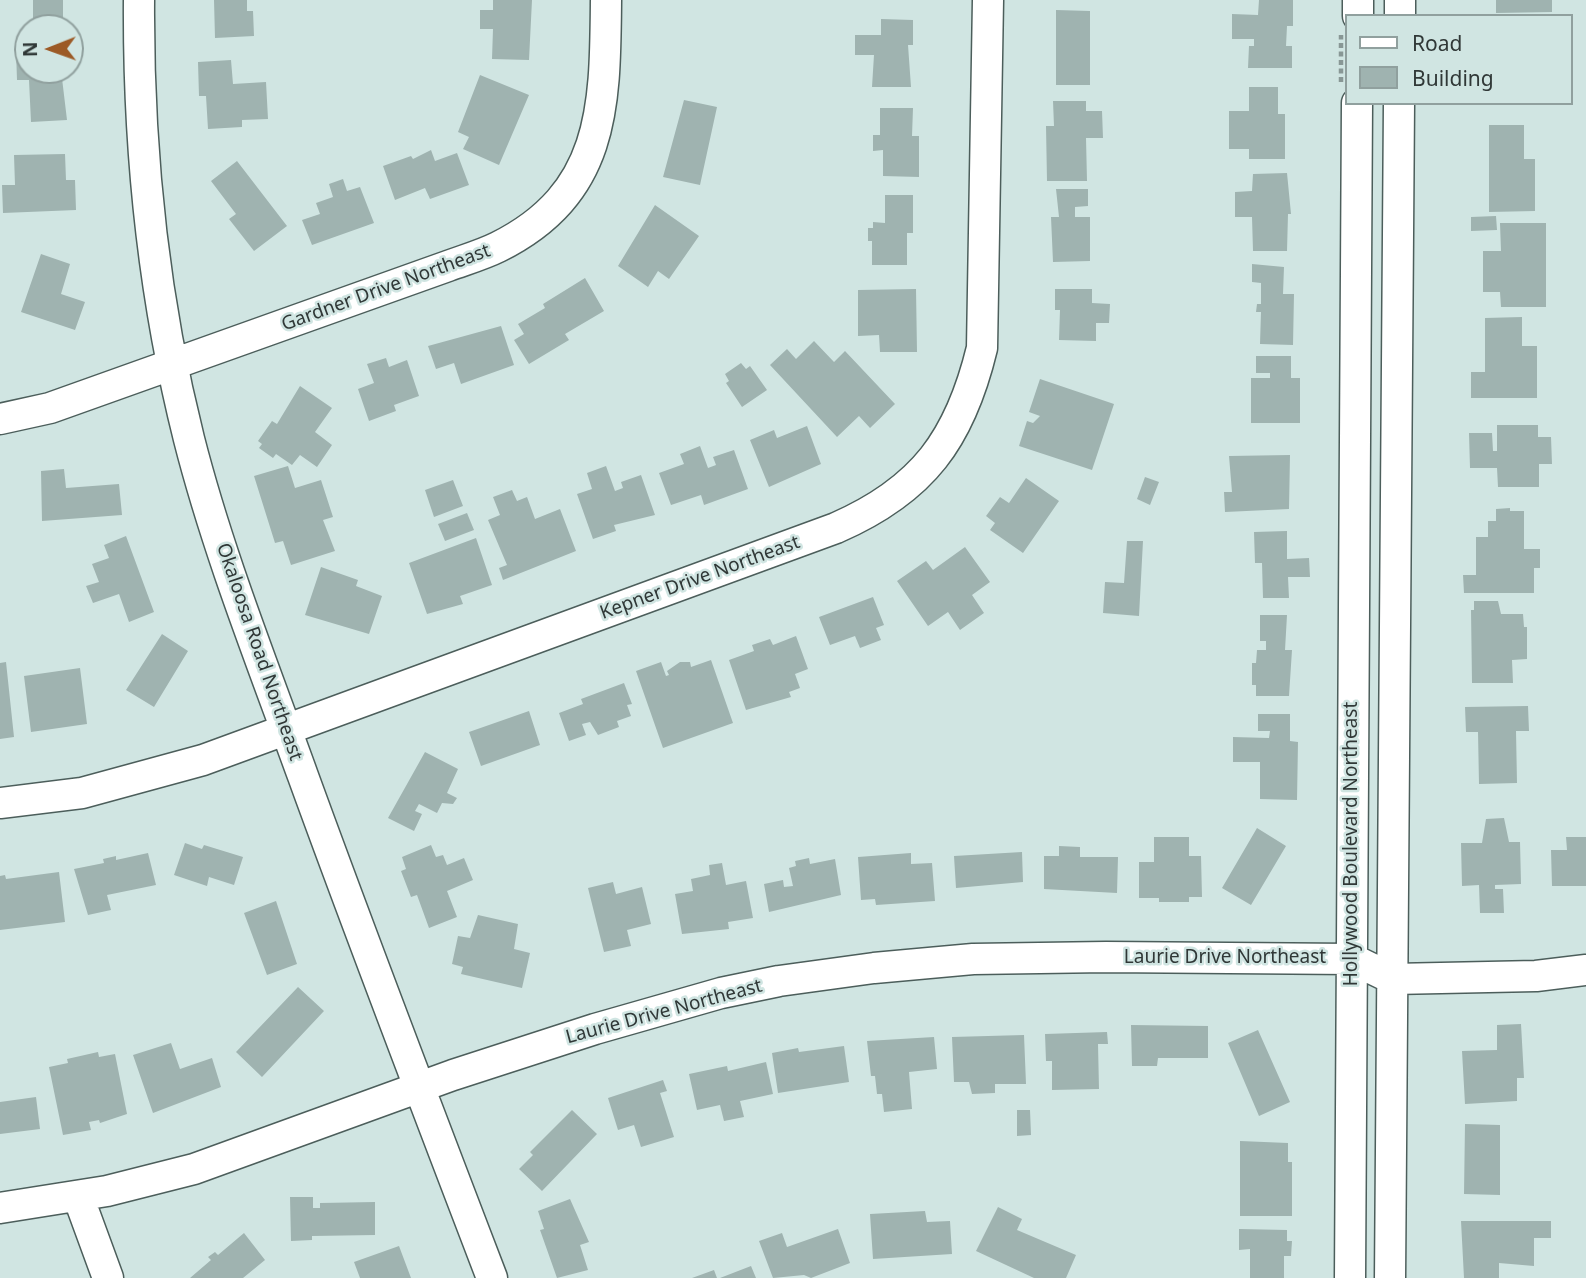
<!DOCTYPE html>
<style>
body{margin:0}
#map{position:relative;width:1586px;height:1278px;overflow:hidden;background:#d0e5e2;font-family:"Noto Sans",sans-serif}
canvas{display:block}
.legend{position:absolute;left:1345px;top:14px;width:228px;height:91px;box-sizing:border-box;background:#d0e5e2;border:2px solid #90a09e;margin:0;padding:9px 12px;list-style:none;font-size:21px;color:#303837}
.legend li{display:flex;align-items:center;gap:14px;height:35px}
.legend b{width:35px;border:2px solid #90a09e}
.north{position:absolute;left:14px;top:14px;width:70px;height:70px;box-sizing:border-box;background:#d0e5e2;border:2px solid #90a09e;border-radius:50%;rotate:269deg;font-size:19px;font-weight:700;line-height:28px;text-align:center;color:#303837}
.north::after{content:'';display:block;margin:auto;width:24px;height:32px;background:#9c5a26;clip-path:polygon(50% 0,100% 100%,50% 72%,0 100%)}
</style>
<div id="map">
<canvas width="1586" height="1278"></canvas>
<ul class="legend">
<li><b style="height:9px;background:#fff"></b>Road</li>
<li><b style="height:19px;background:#9fb3b0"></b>Building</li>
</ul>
<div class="north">N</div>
</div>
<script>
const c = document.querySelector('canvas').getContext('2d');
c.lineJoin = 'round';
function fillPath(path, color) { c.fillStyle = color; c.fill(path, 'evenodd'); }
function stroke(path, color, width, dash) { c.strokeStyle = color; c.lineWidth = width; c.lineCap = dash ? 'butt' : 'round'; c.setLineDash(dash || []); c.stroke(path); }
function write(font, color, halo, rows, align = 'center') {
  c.font = font + ' "Noto Sans",sans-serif'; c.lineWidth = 5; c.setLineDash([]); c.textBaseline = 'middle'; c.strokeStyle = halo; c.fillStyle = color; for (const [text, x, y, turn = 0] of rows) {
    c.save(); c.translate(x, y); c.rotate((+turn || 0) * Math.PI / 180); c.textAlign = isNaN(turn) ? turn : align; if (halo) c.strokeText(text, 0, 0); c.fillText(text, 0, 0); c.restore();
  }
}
fillPath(new Path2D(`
 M33 0H63V21H33Z
 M214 0H247V11H253L254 36 215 38Z
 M493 0H532L529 60 492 59 493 29H480V10H493Z
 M1259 0H1293V26H1287L1286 46H1292V68H1248L1249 46H1254V39H1232V14L1258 15Z
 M1496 0H1552V12L1496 13Z
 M1056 10 1090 11V85H1056Z
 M881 19 913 20V45H908L911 87H872L874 55H855V35H881Z
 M28 49V70H61L67 120 31 122 29 80H17L16 50Z
 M231 60 233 84 266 82 268 119 242 120V127L208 129 206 96H199L198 62Z
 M480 75 529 95 499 165 463 149 469 137 458 132Z
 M1249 87H1278V114H1285V159H1249V149H1229V111H1249Z
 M684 100 717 107 700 185 663 177Z
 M1053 101H1086V111H1102L1103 138H1086L1087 181H1047L1046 126H1054Z
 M880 108H913L912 136H919V177L883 176V150L873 151V135H880Z
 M1489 125H1524V159H1535V211L1489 212Z
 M431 150 435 161 457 153 469 185 430 199 425 188 395 200 383 166 411 156 413 159Z
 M65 154 66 180H75L76 210 3 213 2 185H15L14 155Z
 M237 161 287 226 254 251 229 219 236 214 211 181Z
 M1287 173 1291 214H1288L1287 251H1253L1252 217H1235V192L1252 191 1253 174Z
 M343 179 347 191 360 187 374 223 312 245 302 220 320 214 316 203 333 197 329 184Z
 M1056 189H1088V206L1075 207V217H1090V261L1053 262 1051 217H1059Z
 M885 195H913V233H907V265H872V241H868V228H873V222L885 223Z
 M655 205 699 236 669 279 658 271 648 287 618 266Z
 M1496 216 1497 230 1471 231V217Z
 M1500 223H1546V307H1501L1500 292H1483V251H1501Z
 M41 254 70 264 61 294 85 302 75 330 21 312Z
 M1252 264 1284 267 1283 294H1294L1293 345 1260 344 1261 312H1256L1257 304H1261V283L1252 282Z
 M585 278 604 311 565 334 569 340 529 364 514 340 524 334 518 324 545 308 543 304Z
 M916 289 917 352H880L879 335 858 336V290Z
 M1055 289H1092V303L1110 304 1109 323H1096V341L1059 340 1060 310H1055Z
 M1522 317V346H1537V398H1471V372H1485V318Z
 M501 326 514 365 461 384 454 363 436 369 428 346Z
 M814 341 834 362 845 351 895 404 870 428 859 416 837 437 770 365 787 349 796 359Z
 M1256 356H1291V378H1300V423H1251V378H1270V373H1256Z
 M386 358 389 367 407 360 419 396 394 405 396 411 369 421 358 389 374 383 367 364Z
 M741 363 746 369 750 366 767 390 742 407 726 383 729 381 725 374Z
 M1040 379 1114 404 1092 470 1019 446 1027 421 1033 423 1040 416 1029 412Z
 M300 386 332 408 315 432 332 445 317 467 300 455 292 465 276 454 273 458 259 448 262 444 258 441 272 421 277 424Z
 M1497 425H1538V437H1551L1552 464H1539V487H1498L1497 468H1470L1469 433H1492L1493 451H1497Z
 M807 426 821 464 769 487 750 440 774 430 777 438Z
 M700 446 708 468 716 465 713 457 734 450 748 489 704 505 701 495 671 505 659 473 684 464 680 454Z
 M1290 455 1289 509 1225 512 1224 492H1232L1229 456Z
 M288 466 295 488 321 480 333 517 323 520 335 551 291 565 283 541 275 543 254 476Z
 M606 466 615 491 623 488 621 482 641 475 655 515 614 525 616 531 593 539 577 494 592 489 587 473Z
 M64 469 66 488 119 484 122 515 42 521 41 471Z
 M1145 477 1159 482 1150 505 1137 499Z
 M1026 478 1059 501 1023 553 990 530 995 523 986 516 1000 497 1009 503Z
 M453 480 463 506 434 517 425 490Z
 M512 490 517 501 527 497 535 519 560 509 576 551 503 580 499 568 507 565 488 520 500 515 493 497Z
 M1510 508V511H1524V549H1540V568H1534V593H1464L1463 575H1476V537H1488V521H1496V509Z
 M467 513 474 530 445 541 438 524Z
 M1287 531V559L1309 558 1310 577H1288L1289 598H1263L1262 563H1255L1254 532Z
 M126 536 154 612 129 622 119 594 93 603 86 586 99 582 92 564 109 558 104 545Z
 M476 538 492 585 460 596 463 604 427 614 409 563Z
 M1127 541H1143L1139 616 1103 613 1105 582 1124 583Z
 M965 547 990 582 972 595 984 613 960 630 948 612 928 626 897 581 926 561 933 570Z
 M321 567 358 580 356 586 382 596 369 634 305 615Z
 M873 597 884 625 876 628 881 640 860 648 855 636 830 645 819 617Z
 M1474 601H1498L1501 614H1523L1524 627H1527V659L1512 660 1513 683H1472L1471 610H1474Z
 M1260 615H1287L1285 650H1292L1289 696H1256V685H1252V663H1256L1257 650H1266V641H1260Z
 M162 634 188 651 154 707 126 690Z
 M796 636 808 669 795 674 800 688 789 692 791 697 746 710 729 660 754 651 752 645 770 639 773 645Z
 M711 660 733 723 663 748 636 671 661 662 666 676 669 675 667 671 680 662H690L691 667Z
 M6 662 14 737 0 739V663Z
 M80 668 87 724 31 732 24 676Z
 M624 683 632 704 627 705 631 716 617 721 619 727 598 735 590 722 582 724 586 735 569 741 559 713 583 704 581 699Z
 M1528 706 1529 731H1516L1517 783 1479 784 1478 732H1466L1465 707Z
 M529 711 540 745 481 766 469 732Z
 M1258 714H1290V741L1298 742 1297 800 1260 799V762H1233V737L1269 738 1270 731H1258Z
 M425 752 458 769 447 793 457 798 453 804 442 803 437 813 419 804 415 811 422 814 414 831 388 818Z
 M1504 818 1509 842H1520L1521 884 1495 885V889H1503L1504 913H1480L1479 885 1462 886 1461 843H1482L1486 819Z
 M1257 828 1286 846 1251 905 1222 888Z
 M1154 837H1189V856H1201L1202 897H1189V902H1159V898H1139V862H1154Z
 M1566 837H1586V886H1552L1551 850H1567Z
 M185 843 202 849 204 845 243 857 234 885 209 877 207 886 174 875Z
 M431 845 436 857 443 855 447 865 464 858 473 880 447 891 457 917 429 928 417 895 411 897 401 871 406 869 402 857Z
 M1059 846 1080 847V857H1118L1117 893 1044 889V856H1059Z
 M1022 852 1023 882 956 888 954 856Z
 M148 853 156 885 107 895 111 910 88 915 74 869 104 863 103 859 116 856V860Z
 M911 853V864L932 863 935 901 876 905 875 899 861 900 858 857Z
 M809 858 810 864 835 859 841 895 769 912 764 884 783 880 784 887 793 886 789 868 796 866 795 861Z
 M722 863 726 885 746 881 753 918 728 922 729 929 682 934 675 894 693 891 691 879 710 875 709 865Z
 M59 872 65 922 0 930V876L5 875 6 879Z
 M613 882 616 894 642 887 651 924 627 930 631 946 604 952 588 888Z
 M276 901 297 964 267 975 244 913Z
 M478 915 518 924 514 949 530 953 522 988 461 974 463 967 452 964 458 936 470 938Z
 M298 987 324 1011 262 1077 236 1052Z
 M1521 1024 1524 1078H1517V1101L1465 1104 1462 1051 1497 1050V1025Z
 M1131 1025 1208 1026V1058H1158L1157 1066H1132Z
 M1258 1030 1290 1102 1259 1116 1228 1043Z
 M1107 1032 1108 1044H1098L1099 1089 1052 1090V1061H1046L1045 1034Z
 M1024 1035 1026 1084H995V1093L972 1094 969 1082H954L952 1037Z
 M934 1037 937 1069 909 1072 912 1109 884 1112 882 1094H877L875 1076H871L867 1041Z
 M171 1043 180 1069 212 1058 221 1087 153 1113 133 1055Z
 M844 1046 849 1082 778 1093 772 1053 798 1048 799 1052Z
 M98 1052 99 1057 115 1054 127 1114 100 1123 99 1120 89 1122 91 1130 63 1135 49 1067 68 1063 67 1059Z
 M766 1062 773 1094 740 1101 744 1117 724 1121 720 1105 697 1110 689 1074 727 1066 728 1071Z
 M663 1080 667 1091 660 1093 674 1137 641 1147 634 1125 618 1130 608 1098Z
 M36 1097 40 1129 0 1134V1102Z
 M572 1110 597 1134 542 1191 519 1169 533 1155 530 1152Z
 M1017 1110H1030L1031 1135 1017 1136Z
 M1465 1124 1500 1125V1195L1464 1194Z
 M1240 1141 1288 1143V1162H1292V1216H1240Z
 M290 1197H313V1208H320V1203L375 1202V1235L312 1236V1240L291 1241Z
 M570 1199 589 1242 580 1245 588 1270 557 1278 540 1230 544 1229 538 1211Z
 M998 1207 1022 1219 1017 1230 1076 1255 1066 1278H1034L976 1251Z
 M925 1211 927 1222 950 1221 952 1254 873 1259 870 1214Z
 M1461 1221H1551V1238H1534V1266L1499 1263V1278H1464Z
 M838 1229 850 1263 811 1278 804 1275 773 1278 759 1241 782 1233 787 1247Z
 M1239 1229 1287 1230V1241H1292L1291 1256H1284V1278H1250V1249L1239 1250Z
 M244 1233 265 1260 243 1278H190L211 1260 208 1257 215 1252 218 1255Z
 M399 1246 411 1278H360L354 1262Z
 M751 1266 756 1278H720Z
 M714 1270 717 1278H692Z`), '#9fb3b0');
const minor = new Path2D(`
 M139 0C138 147 153 296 189 439 218 553 263 665 303 776 364 944 428 1111 492 1278
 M1358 16V0
 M1400 16V0
 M0 419 50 408 448 266C464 260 482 255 498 247 606 193 605 105 606 0
 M0 803 82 793 203 760 836 528C923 490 960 439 982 348L988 0
 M78 1196 108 1278
 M0 1208 107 1191 194 1169 453 1075 595 1029 721 993 779 981 874 968 973 959 1106 957 1352 959 1393 979 1536 976 1586 970
 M1350 1278 1357 103
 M1390 1278 1399 103`);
stroke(minor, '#4c5e5b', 33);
stroke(new Path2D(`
 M1341 82V35`), '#889795', 4.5, [5, 3.5]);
stroke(minor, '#fff', 30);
write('19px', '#303837', '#d0e5e2', [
 ["Gardner Drive Northeast",386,288,-20],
 ["Kepner Drive Northeast",700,578,-20],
 ["Okaloosa Road Northeast",259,652,71],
 ["Hollywood Boulevard Northeast",1352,844,-90],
 ["Laurie Drive Northeast",1225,958],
 ["Laurie Drive Northeast",664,1012,-15]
]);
</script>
